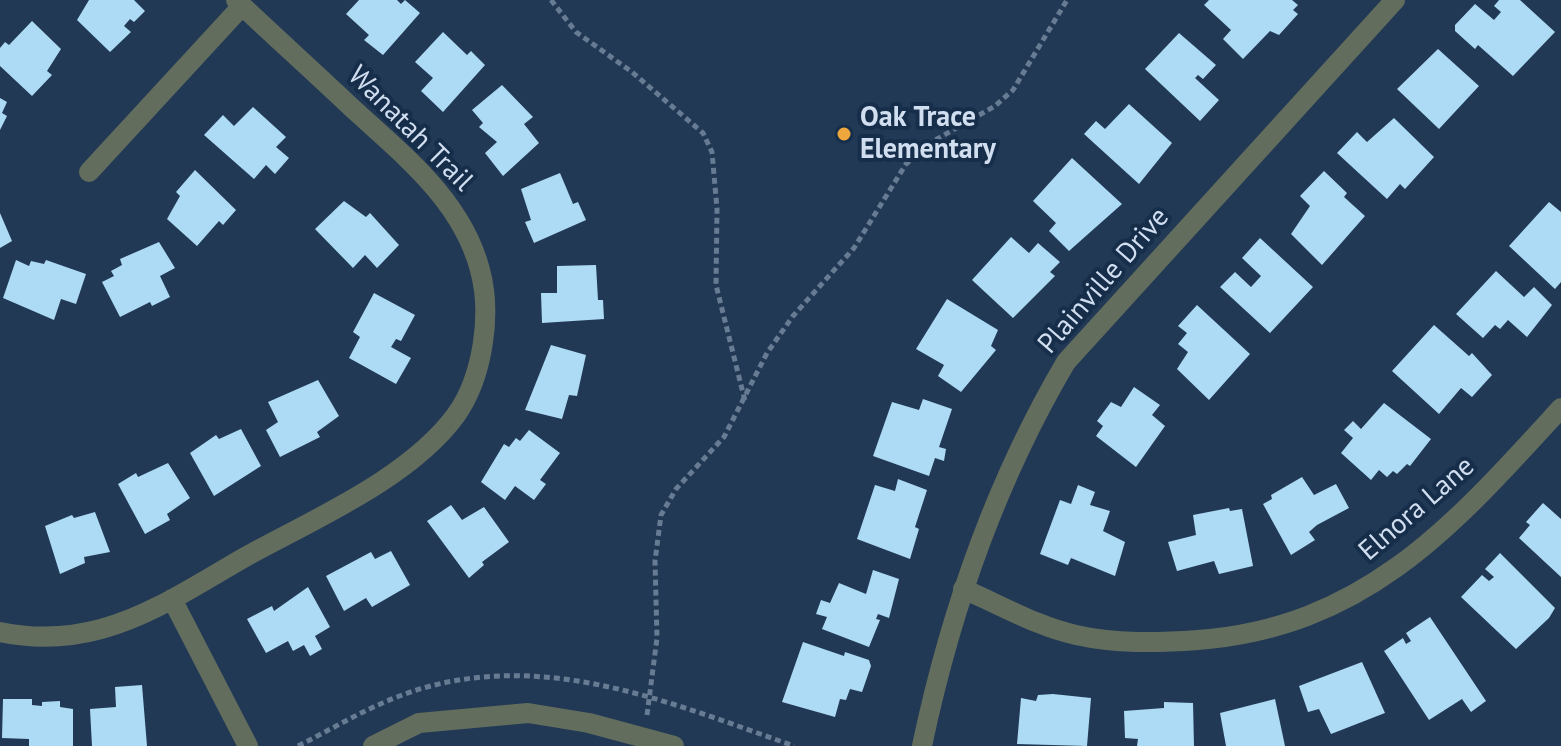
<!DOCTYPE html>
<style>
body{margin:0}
canvas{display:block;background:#213955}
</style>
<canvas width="1561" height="746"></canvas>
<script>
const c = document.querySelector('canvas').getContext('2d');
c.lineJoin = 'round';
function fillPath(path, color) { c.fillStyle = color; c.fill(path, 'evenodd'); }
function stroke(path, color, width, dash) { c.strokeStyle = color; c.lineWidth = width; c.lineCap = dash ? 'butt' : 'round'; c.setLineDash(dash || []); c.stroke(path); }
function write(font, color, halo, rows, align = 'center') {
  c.font = font + ' "PT Sans",sans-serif'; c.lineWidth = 8; c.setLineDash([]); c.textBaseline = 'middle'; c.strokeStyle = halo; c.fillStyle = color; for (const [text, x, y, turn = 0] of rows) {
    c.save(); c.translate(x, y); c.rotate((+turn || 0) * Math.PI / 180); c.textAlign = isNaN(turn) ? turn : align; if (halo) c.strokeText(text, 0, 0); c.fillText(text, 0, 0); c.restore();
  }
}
fillPath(new Path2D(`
 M89 0H134L145 11 134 22 130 19 124 26 131 32 110 52 77 20Z
 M359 0H397L401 4 405 0 420 13 383 55 364 40 369 35 346 14Z
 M1209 0H1292L1298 5 1293 10 1298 14 1279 35 1270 31 1243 59 1223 39 1231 30 1204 5Z
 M1499 0H1520L1555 32 1513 76 1478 45 1475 49 1455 31V25L1475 4 1494 20 1501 12 1494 6Z
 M32 21 61 49 47 71 52 75 32 96 0 66V48L5 42 9 45Z
 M443 32 467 55 471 51 485 65 443 112 421 91 433 78 415 62Z
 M1179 33 1216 65 1203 79 1198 75 1195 78 1219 100 1200 121 1145 69Z
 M1438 49 1479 86 1439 129 1397 89Z
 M502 85 533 117 524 124 539 143 503 176 485 153 497 142 479 127 483 123 472 110Z
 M0 98 7 102 2 113 7 116 0 130Z
 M1129 104 1172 143 1139 184 1084 134 1096 121 1105 129Z
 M253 107 286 137 276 147 289 158 275 174 266 165 254 179 204 135 223 115 234 126Z
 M1394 118 1434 157 1405 189 1400 184 1387 199 1337 153 1357 132 1367 142Z
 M1072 158 1122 204 1069 251 1049 231 1056 223 1033 201Z
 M195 170 236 210 223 225 219 221 197 246 167 219 180 196 176 192Z
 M1324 171 1347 193 1344 197 1365 216 1322 265 1291 234 1310 206 1300 196Z
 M560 173 573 204 578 202 586 220 534 243 525 222 531 220 521 189Z
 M344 201 366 217 370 213 399 245 377 268 365 255 353 268 315 229Z
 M1549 202 1561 212V282L1555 289 1509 246Z
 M0 213 12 241 0 248Z
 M1011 237 1029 253 1038 243 1060 262 1050 272 1055 276 1013 318 972 280Z
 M1260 238 1313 287 1270 333 1220 287 1235 272 1251 287 1261 276 1242 258Z
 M159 242 175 268 160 276 170 297 152 306 150 302 120 317 102 282 114 276 111 271 122 265 120 259Z
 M16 260 29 266 31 261 44 264 46 260 86 274 76 304 61 299 54 320 3 298Z
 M596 265 598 300H603L604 319 542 323 541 293H557V266Z
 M1496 271 1524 297 1534 287 1552 305 1527 337 1508 320 1500 329 1495 325 1483 338 1456 314Z
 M374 293 415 315 401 341 396 339 391 347 411 358 396 384 349 358 360 337 353 332Z
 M947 299 998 330 991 346 996 350 961 392 938 376 944 365 916 349Z
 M1197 305 1250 354 1209 400 1177 369 1188 352 1178 344 1187 333 1178 326Z
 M1434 325 1469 356 1472 353 1492 375 1472 397 1461 388 1439 414 1392 371Z
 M551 345 586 355 577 396 569 395 562 419 525 410Z
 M318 380 339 416 317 432 320 437 280 457 266 430 278 422 268 402Z
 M1134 387 1160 405 1152 415 1165 426 1136 467 1096 436 1103 426 1097 421 1111 402 1121 407Z
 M923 399 952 409 939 447 946 449 944 461 935 458 929 476 873 456 892 402 919 410Z
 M1384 403 1431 439 1410 466 1407 464 1397 474 1393 471 1387 477 1379 470 1371 480 1341 453 1353 438 1344 430 1353 421 1361 429Z
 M241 429 261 466 214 496 190 453 216 435 219 439Z
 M529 430 560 453 540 480 546 484 534 500 515 486 505 500 481 482 504 444 509 447 516 438 520 441Z
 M168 463 190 498 167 514 170 520 145 534 118 484 136 473 138 477Z
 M1302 477 1314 495 1336 484 1349 508 1317 525 1309 532 1315 540 1291 555 1263 504 1272 499 1271 495Z
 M898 479 927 490 915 527 919 529 910 559 857 539 875 485 895 491Z
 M1078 485 1095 492 1090 505 1110 511 1103 531 1125 542 1115 576 1071 558 1068 565 1040 554 1060 500 1071 504Z
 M1543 503 1561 519V577L1519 538 1530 525 1526 522Z
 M451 505 462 520 484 507 509 542 482 562 484 565 469 578 427 521Z
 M1229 508 1230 511 1242 509 1253 566 1219 574 1214 561 1177 571 1168 542 1196 535 1193 515Z
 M95 512 110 552 84 557 85 563 60 574 45 526 72 515 74 518Z
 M391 551 410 585 372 607 366 598 344 611 326 576 371 552 375 559Z
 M1500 553 1555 608 1549 618 1516 649 1461 597 1482 575 1489 581 1494 577 1485 569Z
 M873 570 899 579 889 618 878 614 876 619 880 620 869 647 822 629 827 617 816 614 821 600 830 603 839 583 866 594Z
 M308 587 330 627 315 636 322 649 310 656 304 645 293 651 288 641 266 653 247 619 272 606 274 611Z
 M1430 617 1486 701 1471 712 1462 699 1429 720 1384 651 1403 638 1406 644 1411 641 1406 633Z
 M803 642 844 656 845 652 869 660 871 666 862 692 850 689 846 700 840 699 835 717 782 702Z
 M1362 662 1385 713 1331 734 1319 709 1308 712 1299 686Z
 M142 685 147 746H92L90 709 116 707 115 687Z
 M1053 694 1091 698 1087 746 1017 744 1021 698 1036 701 1038 695Z
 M3 699H32V705L42 706V702L60 701V707L73 709V746H29V739L2 738Z
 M1275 699 1285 746H1226L1220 713Z
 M1164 702 1193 703 1194 746H1137L1138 739 1125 738 1124 711 1164 708Z`), '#addaf4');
stroke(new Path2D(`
 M551 0 576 32 632 72 703 133 712 152 717 209 716 285 745 401
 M647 715 657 638 655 561 661 515 676 489 724 437 767 353 793 316 854 248 906 164 930 143 995 106 1013 90 1067 0
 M298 746C330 730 363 710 397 697 533 644 666 701 794 746`), '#677b93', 5, [6, 4]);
stroke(new Path2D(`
 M89 172 242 6
 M963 589C999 604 1038 627 1076 635 1116 644 1157 643 1198 640 1366 627 1454 525 1561 408
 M172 599 248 746
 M0 632C34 639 68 638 101 629 153 615 201 582 247 556 314 519 410 478 456 415 483 377 492 314 480 270 462 200 402 154 351 107 313 71 274 36 236 0
 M373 746 419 723 528 713 589 723 674 746
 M922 746C950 613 997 479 1066 362L1395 0`), '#636d5d', 20);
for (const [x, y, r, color] of [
 [844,134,8,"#eea73c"]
]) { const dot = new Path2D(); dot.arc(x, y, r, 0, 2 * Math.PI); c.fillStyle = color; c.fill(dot); stroke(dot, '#172e4a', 3); }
write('bold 28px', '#d0def0', '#172e4a', [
 ["Oak Trace",860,118],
 ["Elementary",860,150]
], 'left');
write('28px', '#d0def0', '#172e4a', [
 ["Wanatah Trail",410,129,45],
 ["Plainville Drive",1104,281,-49],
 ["Elnora Lane",1417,509,-41]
]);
</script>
